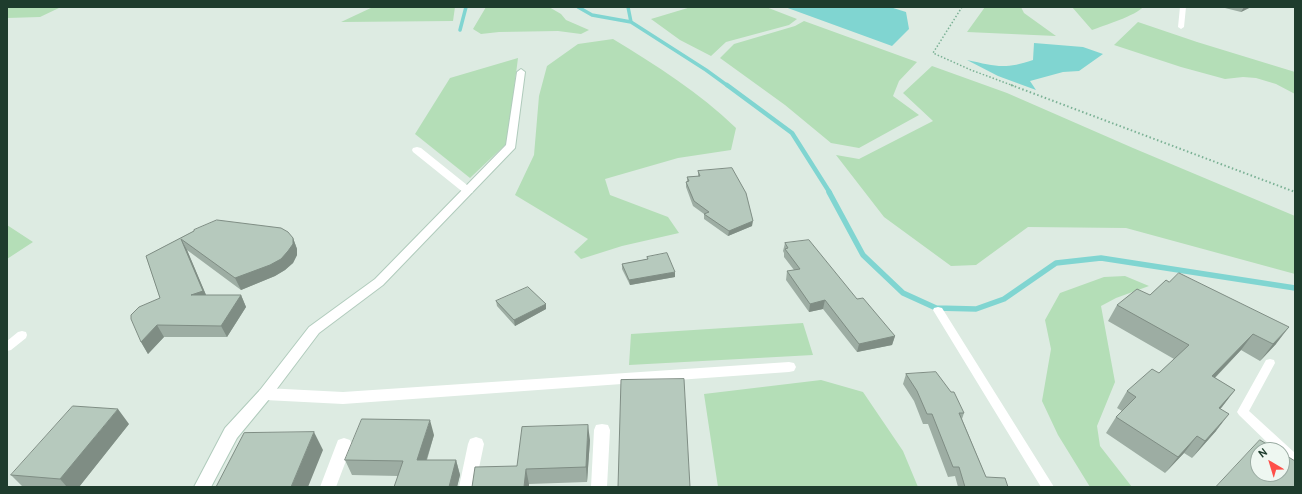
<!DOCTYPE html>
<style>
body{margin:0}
#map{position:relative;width:1302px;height:494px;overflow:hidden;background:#ddebe2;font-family:Overpass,sans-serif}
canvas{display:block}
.frame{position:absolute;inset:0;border:8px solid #1e3c2d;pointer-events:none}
.north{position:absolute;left:1250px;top:442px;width:40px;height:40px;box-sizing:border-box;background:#eef7f1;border:1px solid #9baca3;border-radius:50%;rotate:322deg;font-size:11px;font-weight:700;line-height:16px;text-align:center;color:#1e3c2d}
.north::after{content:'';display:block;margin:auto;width:14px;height:18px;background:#fe4f49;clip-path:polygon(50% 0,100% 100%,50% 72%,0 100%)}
</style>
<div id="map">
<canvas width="1302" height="494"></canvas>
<div class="frame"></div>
<div class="north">N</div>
</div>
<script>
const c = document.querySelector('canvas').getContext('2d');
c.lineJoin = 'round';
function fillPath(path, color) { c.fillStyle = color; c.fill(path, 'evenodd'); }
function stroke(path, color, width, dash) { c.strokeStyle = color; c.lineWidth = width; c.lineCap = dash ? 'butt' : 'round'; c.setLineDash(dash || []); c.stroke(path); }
fillPath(new Path2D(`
 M7 7H61L40 17 7 18Z
 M373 7H455L453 21 341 22Z
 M486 7H549L561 14 566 20 589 30 581 34 558 31 499 32 481 34 473 29Z
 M691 7H766L797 19 789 25 726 42 711 56 680 40 651 19Z
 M985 7H1021L1024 13 1056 36 967 32Z
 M1072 7H1143C1137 15 1103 26 1092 30Z
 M804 21 917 62 899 81 893 96 919 115 859 148 831 143 785 105 720 58 734 44 795 26Z
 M1138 22 1197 42 1295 72V94L1276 84 1256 78 1243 77 1225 79 1181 67 1114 45Z
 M613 39C657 66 699 92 736 128L731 150 678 158 605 179 610 195 668 217 679 233 622 246 581 259 574 252 588 239 515 195 534 155 539 96 547 66 578 44Z
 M518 58 507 143 470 178 415 134 450 78Z
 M932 66 1007 93 1133 148 1295 216V274L1126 228 1028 227 976 265 951 266 884 217 836 155 859 159 933 121 903 93Z
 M7 225 33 242 7 259Z
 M1125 276 1149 286 1116 298 1101 306 1115 382 1097 426 1100 446 1132 487H1090L1058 435 1042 401 1051 349 1045 320 1060 293 1104 277Z
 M803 323 813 355 629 365 631 334Z
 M821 380 863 392 903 451 918 487H718L704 394Z`), '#b4deb7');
fillPath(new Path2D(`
 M785 7H890L906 12 909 29 892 46Z
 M1034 43 1083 47 1103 54 1079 71 1063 72 1030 81 1036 90 998 76 967 60C995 66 1004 70 1033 60Z`), '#80d5d1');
stroke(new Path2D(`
 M578 7 592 15 631 22
 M628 7 631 22 706 70 728 86
 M460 30 466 7`), '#80d5d1', 3.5);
stroke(new Path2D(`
 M727 85 792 133 830 193`), '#80d5d1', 4.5);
stroke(new Path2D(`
 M829 192 863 255 903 293 936 308 976 309 1004 299 1056 263 1101 258 1295 288`), '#80d5d1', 5.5);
const secondary = new Path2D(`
 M521 69 525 72 515 148 383 285 319 333 270 398 237 438 211 487H194L225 428 260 390 309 327 375 279 506 145 517 72Z`);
stroke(secondary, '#b0cbbc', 2);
stroke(new Path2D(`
 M962 7 933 53 971 70 1014 86`), '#7bb195', 1.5, [1.5, 2]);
stroke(new Path2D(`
 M1011 85 1295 192`), '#7bb195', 2, [1.5, 2.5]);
fillPath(new Path2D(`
 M1180 7H1186L1184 27 1181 29 1178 27Z
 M938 307 942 308 1054 487H1041L933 310 934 308Z
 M22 331 26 332 27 335 26 338 11 350 7 351V341L18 332Z
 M1270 359 1274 360 1275 363 1249 411 1295 453V466L1291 465 1282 456V450H1275L1239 415 1237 412 1266 360Z`), '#fff');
fillPath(new Path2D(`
 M417 147 421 148 472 189 473 191 472 193H464L413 152 412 150 413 148Z
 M789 362 794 363 796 367 794 371 789 372 343 404 265 400 260 398 258 394 260 390 265 388 343 392Z
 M602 424 608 425 610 430 607 487H591L594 430 596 425Z
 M476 437 482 439 484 444 475 487H459L468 444 470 439Z
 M344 438 350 440 352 445 336 487H320L338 440Z`), '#fff');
fillPath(secondary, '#fff');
fillPath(new Path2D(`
 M1221 7H1251L1241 12Z
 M698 171 752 226 728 236 704 219V214L693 206 686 187V182H687V177L698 176Z
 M194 231 293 238 297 249V255L293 263 285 270 275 276 241 290 187 250 206 295H241L246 307 227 337H164L148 354 141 342 160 298 146 256Z
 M785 243 857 299 895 336 892 345 857 352 823 309 809 312 786 280 787 271 794 270 784 257V253L783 251Z
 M647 257 675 277 630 285 622 269V264L647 259Z
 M1166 280 1276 344 1260 361 1241 350 1215 378 1235 390 1220 409 1216 431 1192 458 1184 453 1165 473 1106 433 1116 417 1122 411 1117 408 1127 391 1159 373 1174 359 1108 321 1117 305 1150 295Z
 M496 301 546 304V309L515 326 497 306Z
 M906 374 964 413 962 419 986 477 1008 487H958L955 476 948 477 928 424H923L914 401 903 384Z
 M129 424 79 487H23L11 475Z
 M434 435 427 460H456L460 475 457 487H394L398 476 352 475 345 460Z
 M590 440 587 482 529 484V487H472L517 466Z`), '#9dada3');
fillPath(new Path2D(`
 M1244 7H1251L1241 12Z
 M753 221 752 226 728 236 729 231Z
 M293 238 297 249V255L293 263 285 270 275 276 241 290 235 278Z
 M181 239 187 250 209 302 191 295Z
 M675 272V277L630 285 629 280Z
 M241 295 246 307 227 337 221 326Z
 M825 300 823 309 809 312 810 304Z
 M546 304V309L515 326 514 320Z
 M157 325 164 337 148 354 141 342Z
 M1289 327 1276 344 1260 361 1273 344Z
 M1253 334 1241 350 1200 393 1212 376Z
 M895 336 892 345 857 352 859 344Z
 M1235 390 1222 407 1206 425 1219 408Z
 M118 409 129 424 79 487H67L60 479Z
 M1229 414 1216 431 1192 458 1205 441Z
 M430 420 434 435 422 474 417 460Z
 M588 425 590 440 587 482 586 467Z
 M314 432 323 450 308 487H291Z
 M1197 436 1184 453 1165 473 1178 457Z
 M456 460 460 475 457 487H449Z
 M526 469 529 484V487H524Z`), '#7f8d84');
const building = new Path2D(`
 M732 168 746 193 753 221 729 231 704 214 709 212 694 201 686 182 689 181 687 177 700 176 698 171Z
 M217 220 281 228 288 232 293 238V244L288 251 281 259 270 265 235 278 181 239 203 291 191 295H241L221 326 157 325 141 342 131 319V315L139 307 160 298 146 256 194 231V230Z
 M809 240 857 299 863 298 895 336 859 344 825 300 810 304 787 271 800 269 785 249 788 248 785 243Z
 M667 253 675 272 629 280 622 264 648 259 647 257Z
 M1179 273 1289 327 1273 344 1253 334 1212 376 1235 390 1219 408 1229 414 1205 441 1197 436 1178 457 1116 417 1136 397 1127 391 1152 369 1159 373 1189 345 1117 305 1137 289 1150 295 1166 280 1169 282Z
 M528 287 546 304 514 320 496 301Z
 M936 372 951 392H954L964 413H959L986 477 1005 478 1008 487H965L959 467H953L932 414H927L917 391 906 374Z
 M684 379 690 487H618L621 380Z
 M73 406 118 409 60 479 11 475Z
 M362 419 430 420 417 460H456L449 487H394L403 461 345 460Z
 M588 425 586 467 526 469 524 487H472L475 467 517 466 522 427Z
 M314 432 291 487H216L244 433Z
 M1260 440 1277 450H1258V474H1282V453L1295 461V487H1216Z`);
fillPath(building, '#b6c9bd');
stroke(building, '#7f8d84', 1);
</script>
